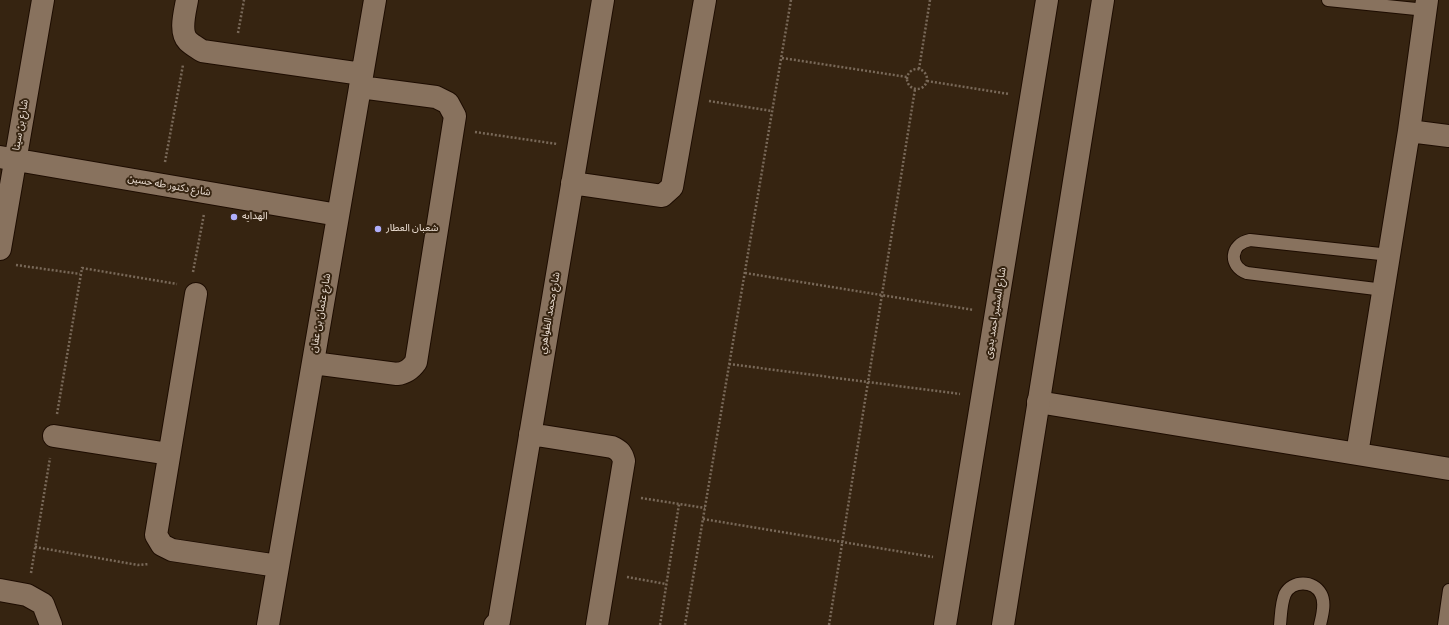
<!DOCTYPE html>
<meta charset="utf-8">
<style>
body{margin:0}
canvas{display:block;background:#362411}
</style>
<canvas width="1449" height="625"></canvas>
<script>
const c = document.querySelector('canvas').getContext('2d');
c.lineJoin = 'round';
function stroke(path, color, width, dash) { c.strokeStyle = color; c.lineWidth = width; c.lineCap = dash ? 'butt' : 'round'; c.setLineDash(dash || []); c.stroke(path); }
function write(font, color, halo, rows, align = 'center') {
  c.font = font + ' "Titillium Web","Noto Sans Arabic",sans-serif'; c.lineWidth = 4; c.setLineDash([]); c.textBaseline = 'middle'; c.strokeStyle = halo; c.fillStyle = color; for (const [text, x, y, turn = 0] of rows) {
    c.save(); c.translate(x, y); c.rotate((+turn || 0) * Math.PI / 180); c.textAlign = isNaN(turn) ? turn : align; if (halo) c.strokeText(text, 0, 0); c.fillText(text, 0, 0); c.restore();
  }
}
const service = new Path2D(`
 M1328 0 1426 10
 M1384 290 1247 273C1228 266 1230 244 1250 240L1390 255
 M1280 625C1281 615 1281 603 1285 594 1292 580 1314 580 1321 594 1326 603 1322 616 1320 625
 M1444 625 1449 590`);
const minor = new Path2D(`
 M187 0C185 12 179 32 188 41 192 45 198 48 202 51L362 74
 M1409 131 1449 136
 M0 157 338 215
 M572 183 662 196 672 187 705 0
 M0 249 43 0
 M196 294 156 535 162 545 172 550 278 566
 M313 363 397 374C406 373 411 369 416 362L455 116 448 103 436 97 360 87
 M1038 402 1449 469
 M530 434 612 447C619 450 622 453 624 461L597 625
 M54 436 169 454
 M1357 454 1409 131 1427 0
 M0 590 27 595 43 604 51 625
 M268 625 375 0
 M495 625 499 621 603 0`);
const tertiary = new Path2D(`
 M945 625 1047 0
 M1003 625 1103 0`);
stroke(service, '#1d0c00', 14);
stroke(minor, '#1d0c00', 24);
stroke(tertiary, '#1d0c00', 24);
stroke(new Path2D(`
 M238 33 244 0
 M782 58 907 77
 M919 69 930 0
 M907 79a10 10 0 1 1 20 0a10 10 0 1 1-20 0Z
 M927 81 1009 94
 M709 101 772 111
 M475 132 557 144
 M165 162 183 65
 M16 265 80 274
 M193 272 204 214
 M745 273 974 310
 M729 364 960 394
 M57 414 82 268 177 284
 M641 498 705 508
 M703 519 933 557
 M35 547 138 565 149 564
 M31 573 50 458
 M627 577 666 584
 M660 625 679 504
 M685 625 791 0
 M829 625 915 89`), '#796959', 2.5, [2, 2]);
stroke(service, '#88725e', 12);
stroke(minor, '#88725e', 22);
stroke(tertiary, '#88725e', 22);
for (const [x, y, r, color] of [
 [234,217,4,"#afaefa"],
 [378,229,4,"#afaefa"]
]) { const dot = new Path2D(); dot.arc(x, y, r, 0, 2 * Math.PI); c.fillStyle = color; c.fill(dot); stroke(dot, '#362411', 1.5); }
write('10px', '#efe2d7', '#362411', [
 ["شارع بن سينا",21,125,-80],
 ["شارع دكتور طه حسين",169,186,10],
 ["شارع عثمان بن عفان",321,313,-80],
 ["شارع محمد الظواهري",550,313,-80],
 ["شارع المشير احمد بدوى",996,313,-81]
]);
write('10px', '#efe2d7', '#362411', [
 ["الهدايه",242,217],
 ["شعبان العطار",386,229]
], 'left');
</script>
